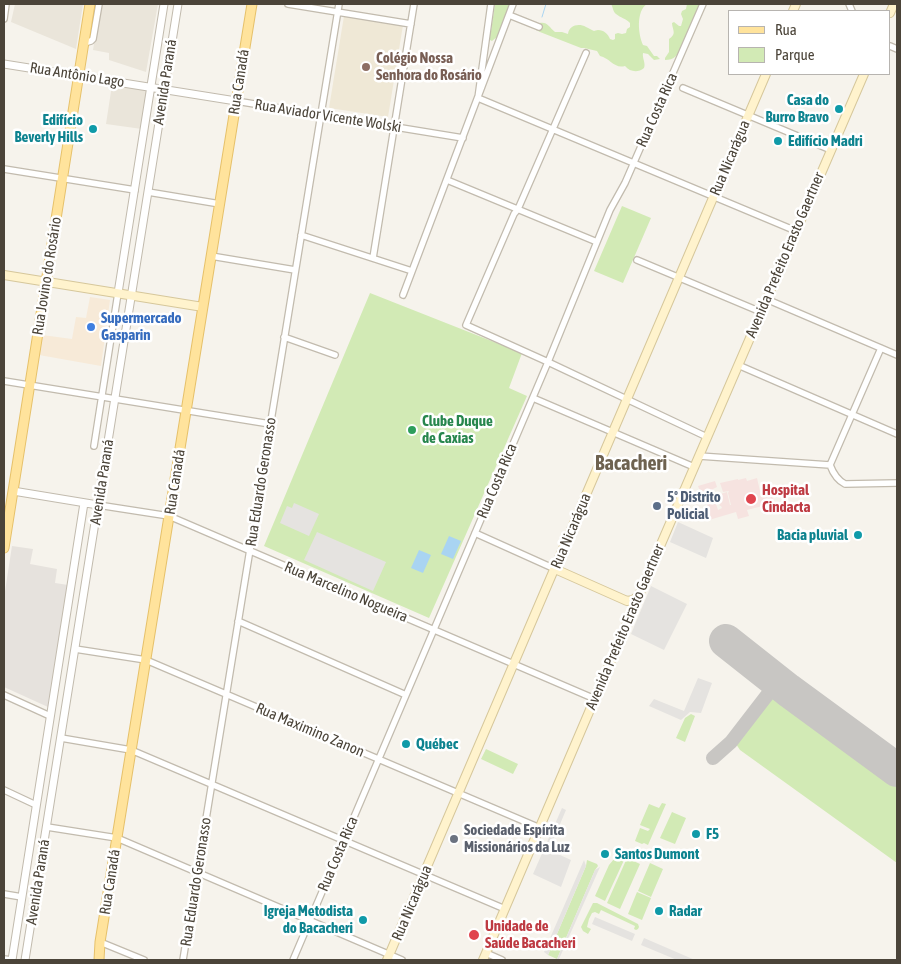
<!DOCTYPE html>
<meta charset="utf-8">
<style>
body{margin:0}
#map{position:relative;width:901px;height:964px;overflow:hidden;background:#f6f3ec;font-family:"Asap Condensed",sans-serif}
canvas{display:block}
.frame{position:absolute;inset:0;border:5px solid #4b4439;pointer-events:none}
.legend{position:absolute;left:728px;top:10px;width:162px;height:65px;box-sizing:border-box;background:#fff;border:1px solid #b7b4b0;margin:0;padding:6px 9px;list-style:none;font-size:15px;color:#4b4439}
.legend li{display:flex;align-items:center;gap:10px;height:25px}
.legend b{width:25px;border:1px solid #b7b4b0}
</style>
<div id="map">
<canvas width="901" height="964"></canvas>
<div class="frame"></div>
<ul class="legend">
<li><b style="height:6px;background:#ffe39c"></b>Rua</li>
<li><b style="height:14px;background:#d2eab5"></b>Parque</li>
</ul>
</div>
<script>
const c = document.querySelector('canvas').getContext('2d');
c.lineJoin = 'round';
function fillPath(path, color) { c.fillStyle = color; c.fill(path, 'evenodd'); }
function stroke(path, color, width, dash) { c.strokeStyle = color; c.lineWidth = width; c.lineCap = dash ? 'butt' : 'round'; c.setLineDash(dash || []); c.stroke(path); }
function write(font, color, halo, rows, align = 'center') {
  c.font = font + ' "Asap Condensed",sans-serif'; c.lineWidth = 5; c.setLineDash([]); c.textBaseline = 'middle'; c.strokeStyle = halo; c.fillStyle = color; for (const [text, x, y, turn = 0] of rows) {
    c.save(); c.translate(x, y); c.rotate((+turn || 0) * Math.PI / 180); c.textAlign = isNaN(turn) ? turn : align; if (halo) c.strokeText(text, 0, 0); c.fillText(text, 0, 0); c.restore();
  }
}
fillPath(new Path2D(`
 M15 4H83L76 49 11 22Z
 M100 4H158L146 72 109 60V53L93 50Z
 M112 85 148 90 142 129 106 124Z`), '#eae5da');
fillPath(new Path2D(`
 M90 297 110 300 101 366 39 355 42 335 72 339 76 317 86 318Z`), '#f7ead8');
fillPath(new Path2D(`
 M12 546 33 549 30 564 57 569 55 583 68 585 48 707 4 687V598Z`), '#e6e2dd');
fillPath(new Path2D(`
 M344 16 403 25 388 117 329 108Z`), '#efe8d6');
fillPath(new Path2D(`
 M746 478 747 481 757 478 760 491 770 488 774 503 747 510 749 516 738 519 736 512 709 520 707 513 709 512 703 491H700L698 486 715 481 717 487 713 489 718 504H716L718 510 722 508 721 506H720L717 495 727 492 730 505H731L728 493 729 491 723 492 720 483 738 479V480Z`), '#f6e3e0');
fillPath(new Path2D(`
 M495 4H510L497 37 492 41 488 39V31H491Z
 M611 4H647C636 11 638 34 643 45L647 46 654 56H657L660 59 654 60 648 54 643 53C642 58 646 63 644 68 638 73 630 72 625 66 614 69 610 58 600 56L597 51 584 48H581L540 32 536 30 535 27 536 24C547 20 548 26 555 32H562L568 34C569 25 579 23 586 27 589 28 591 30 594 31 595 31 596 30 598 30 604 30 608 34 610 39L613 40 615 39V34L618 33 622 34 626 33 627 29 630 27V23C625 18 621 18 616 14 613 12 613 7 611 4Z
 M687 4H700C695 16 685 47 676 56 673 59 669 60 665 60V58L669 52V39C670 38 672 37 673 35 675 32 672 27 672 23L674 22 679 26H681L683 19 681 14 682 11 686 9Z
 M622 206 651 218 623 283 594 271Z
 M370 293 522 353 509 388 527 396 429 618 264 546Z
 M776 692 897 784V863L740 750 736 744 770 695Z
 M691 714 695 716 685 742 676 738 685 718Z
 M486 749 518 764 513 774 481 759Z
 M662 803 666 804 648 845 644 843 642 844 635 841 640 828 648 831 650 829 640 825 649 804 659 808Z
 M672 812 686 818 675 844 660 838Z
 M616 854 625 858 605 901 595 896 609 865 614 859Z
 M627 858 640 864 620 909 607 903Z
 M587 860 597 864 598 866 595 870 557 959 548 955 586 866Z
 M650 863 663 869 651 897 638 891Z
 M637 892 651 898 642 920 628 914Z
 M593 903H597L638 924 639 927 638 929 636 930 634 929 635 926 601 910 599 914 595 912 592 913 589 919 587 927 591 929 588 934 583 931 581 927Z`), '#d2eab5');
fillPath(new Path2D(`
 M294 503 319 514 309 536 280 523 287 506 292 508Z
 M678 522 713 538 706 558 670 542Z
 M317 532 386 562 373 591 304 560Z
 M651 586 687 604 664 650 631 634Z
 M698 678 712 683 701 713 690 712 681 720 649 706 654 699 684 711Z
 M562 808 566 810 549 850 571 860 561 887 533 874Z
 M584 860 586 866 548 955 544 952Z
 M600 867 559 959H557L595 870Z
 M595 917 635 934 632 941 592 924Z
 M644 938 695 960H677L641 945Z`), '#e5e3e0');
fillPath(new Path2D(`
 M449 536 461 541 453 559 441 554Z
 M419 550 431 555 423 573 411 568Z`), '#a9d4f2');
stroke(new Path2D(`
 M542 17 546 4`), '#a9d4f2', 1);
stroke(new Path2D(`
 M713 758 731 742 768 694C775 689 780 688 788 690
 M894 768 897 769`), '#c8c6c3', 14);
stroke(new Path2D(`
 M726 641 788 690 897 770`), '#c8c6c3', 34);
const minor = new Path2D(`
 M288 4 411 24
 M491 4 478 98 796 231
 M849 4 852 11
 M509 15 539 27
 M4 19 6 4
 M84 43 91 41 93 39 99 4
 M890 46 897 49
 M586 53 518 209 514 214 466 325 548 362 707 437
 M683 88 831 150
 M236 101 463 138
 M4 169 135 190
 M447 180 597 242
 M148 192 220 204
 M301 235 412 271
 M211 256 295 270
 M373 258 414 4
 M637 260 761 312
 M403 295 513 4
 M766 299 897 355
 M284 337 335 355
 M738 365 897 434
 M4 381 270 424
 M533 398 694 467
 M94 446 118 293
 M699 456 830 465
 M830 465 881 348
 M830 465C833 473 837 480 845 484L897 483
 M98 505 169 516 595 699
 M475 533 555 569
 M238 621 406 695
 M75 649 146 660 540 828
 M4 695 50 716
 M61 738 131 750 505 909
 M4 790 36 805
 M47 827 117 838 402 960
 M4 894 22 897
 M100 942 144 960
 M486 953 502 960
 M4 959 12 960
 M183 960 339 4
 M293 960 548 362 610 210 625 183 703 4`);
const tertiary = new Path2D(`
 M4 64 236 101
 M118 293 164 4
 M13 491 98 505
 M12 960 84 503
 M25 960 178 4`);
const secondary = new Path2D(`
 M793 11 796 4
 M890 13 894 4
 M4 275 203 307
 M555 569 627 601 633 600 639 595
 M387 960 766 74
 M483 960 639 595 864 74`);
const primary = new Path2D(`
 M4 548 90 4
 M99 960 100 942 252 4`);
stroke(minor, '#c2bbae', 8);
stroke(tertiary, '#c2bbae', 9);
stroke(secondary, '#d6c79b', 10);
stroke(primary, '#e6c16a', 11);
stroke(minor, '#fff', 5.5);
stroke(tertiary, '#fff', 7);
stroke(secondary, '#fff3cd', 8);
stroke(primary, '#ffe39c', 9);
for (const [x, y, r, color] of [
 [366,67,5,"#8d6e63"],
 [839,109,5,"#0f9aa8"],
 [93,129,5,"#0f9aa8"],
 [778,141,5,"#0f9aa8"],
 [91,327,5,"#3f7fe0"],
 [412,430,5,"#2e9e5b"],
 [751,499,6,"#e0444e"],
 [657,506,5,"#5c6f8a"],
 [858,535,5,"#0f9aa8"],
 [406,744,5,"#0f9aa8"],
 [696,834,5,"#0f9aa8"],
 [454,839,5,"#6b7280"],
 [605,854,5,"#0f9aa8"],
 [659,911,5,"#0f9aa8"],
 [363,920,5,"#0f9aa8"],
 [474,935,6,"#e0444e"]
]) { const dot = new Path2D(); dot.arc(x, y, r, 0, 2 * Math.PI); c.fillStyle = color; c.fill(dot); stroke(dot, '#fff', 2); }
write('bold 15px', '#785e54', '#fff', [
 ["Colégio Nossa",376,58],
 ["Senhora do Rosário",376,75]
], 'left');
write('15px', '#4b4439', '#fff', [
 ["Rua Antônio Lago",77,75,9],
 ["Avenida Paraná",165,82,-81],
 ["Rua Canadá",239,82,-81],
 ["Rua Costa Rica",657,110,-66],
 ["Rua Aviador Vicente Wolski",328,116,9],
 ["Rua Nicarágua",730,158,-67],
 ["Avenida Prefeito Erasto Gaertner",785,255,-67],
 ["Rua Jovino do Rosário",47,276,-81],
 ["Rua Costa Rica",497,481,-67],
 ["Avenida Paraná",102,482,-81],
 ["Rua Canadá",175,482,-81],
 ["Rua Eduardo Geronasso",261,482,-81],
 ["Rua Nicarágua",571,531,-67],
 ["Rua Marcelino Nogueira",346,592,23],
 ["Avenida Prefeito Erasto Gaertner",625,627,-67],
 ["Rua Maximino Zanon",310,730,23],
 ["Rua Costa Rica",338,854,-67],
 ["Avenida Paraná",38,882,-81],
 ["Rua Canadá",110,882,-81],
 ["Rua Eduardo Geronasso",196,882,-81],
 ["Rua Nicarágua",412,903,-67]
]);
write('bold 15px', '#0d838f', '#fff', [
 ["Casa do",829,100,"right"],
 ["Burro Bravo",829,117,"right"],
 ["Edifício",83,120,"right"],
 ["Beverly Hills",83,137,"right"],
 ["Edifício Madri",788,141],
 ["Bacia pluvial",848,535,"right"],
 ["Québec",416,744],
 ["F5",706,834],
 ["Santos Dumont",615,854],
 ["Igreja Metodista",353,911,"right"],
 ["do Bacacheri",353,928,"right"],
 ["Radar",669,911]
], 'left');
write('bold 15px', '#366cbe', '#fff', [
 ["Supermercado",101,318],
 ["Gasparin",101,335]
], 'left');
write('bold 15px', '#27864d', '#fff', [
 ["Clube Duque",422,421],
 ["de Caxias",422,438]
], 'left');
write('bold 15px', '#be3a42', '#fff', [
 ["Hospital",762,490],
 ["Cindacta",762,507],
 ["Unidade de",485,926],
 ["Saúde Bacacheri",485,943]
], 'left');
write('bold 15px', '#4e5e75', '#fff', [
 ["5º Distrito",667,497],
 ["Policial",667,514]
], 'left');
write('bold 15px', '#5b616d', '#fff', [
 ["Sociedade Espírita",464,830],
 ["Missionários da Luz",464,847]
], 'left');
write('bold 20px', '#6e6250', '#fff', [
 ["Bacacheri",631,464]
]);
</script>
